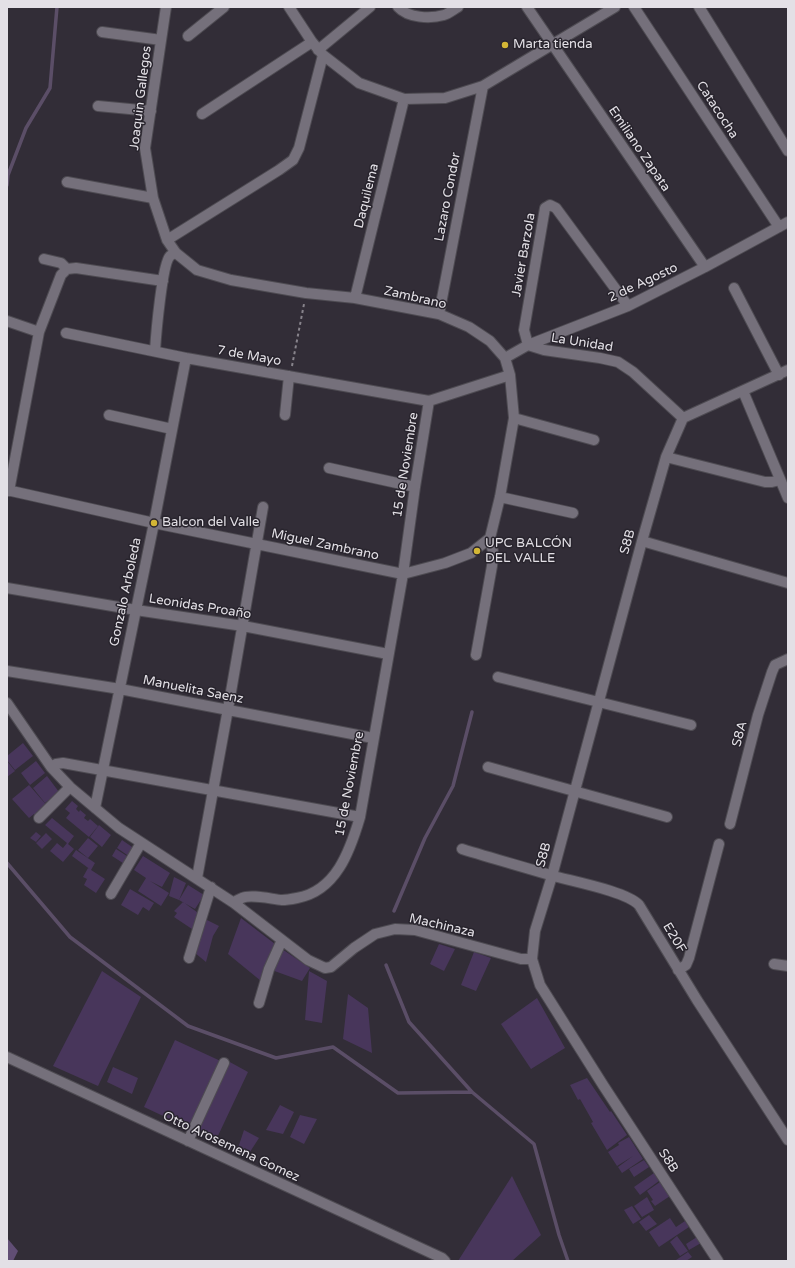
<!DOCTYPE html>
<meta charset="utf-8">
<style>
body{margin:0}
#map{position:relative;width:795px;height:1268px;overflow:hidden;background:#322d37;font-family:"Varela Round",sans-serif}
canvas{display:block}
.frame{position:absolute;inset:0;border:8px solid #e3e0e6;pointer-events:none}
</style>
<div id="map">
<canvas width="795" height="1268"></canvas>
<div class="frame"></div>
</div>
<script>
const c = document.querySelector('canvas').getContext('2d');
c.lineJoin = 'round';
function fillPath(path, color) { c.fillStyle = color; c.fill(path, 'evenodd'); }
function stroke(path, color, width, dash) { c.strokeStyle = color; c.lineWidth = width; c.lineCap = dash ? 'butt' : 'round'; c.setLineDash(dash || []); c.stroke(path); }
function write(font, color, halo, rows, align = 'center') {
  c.font = font + ' "Varela Round",sans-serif'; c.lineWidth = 3; c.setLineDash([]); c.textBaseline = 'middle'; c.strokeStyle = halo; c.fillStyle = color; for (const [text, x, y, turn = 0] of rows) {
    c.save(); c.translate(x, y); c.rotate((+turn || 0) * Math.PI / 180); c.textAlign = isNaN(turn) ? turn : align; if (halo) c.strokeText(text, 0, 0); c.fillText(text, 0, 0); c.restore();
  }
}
fillPath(new Path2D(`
 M7 1238 18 1251 13 1261H7Z`), '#614e75');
stroke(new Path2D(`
 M7 185 8 175 26 128 50 88 57 7
 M7 863 70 937 188 1026 276 1058 333 1047 398 1093 472 1092 534 1144 559 1235 568 1261
 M394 911 425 838 453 786 472 712
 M386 965 409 1022 472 1092`), '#5b4e67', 3.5);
fillPath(new Path2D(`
 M23 743 33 756 15 770 7 760V756Z
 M7 761 15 771 7 777Z
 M36 761 45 773 30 785 21 773Z
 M47 776 59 792 45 803 33 788Z
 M29 785 49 808 38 818 34 814 29 818 12 799Z
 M72 801 78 806 76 809 79 812 80 810 86 815 84 818 88 821 90 819 98 826 89 837 66 818 70 813 65 809Z
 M52 818 74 836 68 844 74 849 63 862 50 851 57 843 63 848 67 843 45 825Z
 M99 825 111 835 102 847 90 837Z
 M36 832 41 836 36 842 30 838Z
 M46 833 52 839 42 849 36 843Z
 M88 838 98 846 88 858 78 850Z
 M122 840 135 849 130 857 117 848Z
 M116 849 130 858 126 865 112 856Z
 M76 850 95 863 91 870 72 856Z
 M143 856 170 873 162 887 150 881 169 893 161 906 138 891 146 878 134 870Z
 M88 868 105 879 96 893 84 885 87 879 83 877Z
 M174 877 186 883 179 900 169 896Z
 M188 885 204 895 195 909 179 900Z
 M130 889 154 903 149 911 143 907 138 915 121 905Z
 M183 902 201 915 195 931 174 917 177 913 174 911Z
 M241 918 275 944 261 981 228 954Z
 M205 919 219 926 213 936 206 962 195 953Z
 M439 944 455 949 444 971 430 964Z
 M282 949 310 968 302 981 269 969Z
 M474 952 491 958 476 991 461 985Z
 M102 971 141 997 98 1086 53 1066Z
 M309 971 327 981 322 1023 305 1020Z
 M348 994 368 1008 372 1053 343 1039Z
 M537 998 565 1048 531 1069 501 1024Z
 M175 1040 225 1063 193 1130 144 1107Z
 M228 1061 248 1072 216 1140 197 1128Z
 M113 1067 138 1078 132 1094 107 1082Z
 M587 1078 610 1112 611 1111 627 1135 607 1150 591 1123 593 1122 580 1099 578 1100 570 1085Z
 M280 1105 294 1112 283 1134 266 1130Z
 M300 1115 317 1119 304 1144 290 1137Z
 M244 1130 259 1138 248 1155 238 1148Z
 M629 1137 643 1159 622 1173 618 1167 633 1156 617 1166 608 1152 619 1145 618 1143Z
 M644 1160 649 1167 634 1177 629 1169Z
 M654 1173 659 1181 640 1195 634 1187Z
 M512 1176 541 1235 512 1261H458Z
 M660 1182 670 1196 655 1206 651 1201 653 1200 647 1191Z
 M647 1197 654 1210 642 1217 634 1206Z
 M632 1206 641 1219 633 1224 624 1210Z
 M649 1215 657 1224 646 1231 639 1222Z
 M670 1218 676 1227 685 1221 689 1227 659 1247 649 1232Z
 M677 1236 688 1251 680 1256 670 1242Z
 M697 1237 701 1243 689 1250 686 1244Z
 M688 1252 692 1257 686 1261H677L676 1260Z`), '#48365b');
const minor = new Path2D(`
 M166 7 145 148 153 198 167 240 176 253 197 270 231 280 306 293 355 298 439 314 469 327 490 341 505 358 510 375 514 418 500 497 490 538 493 552 492 566 476 655
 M289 7 312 42 323 55 359 83 404 99 445 98 483 86 615 7
 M398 7C408 18 430 19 444 15 448 14 453 10 458 7
 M527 7 705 267
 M634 7 779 227
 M699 7 788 151
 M102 32 161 40
 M188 36 224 7
 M318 50 370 7
 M98 106 151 111
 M202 114 312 42
 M67 182 153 198
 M167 240 279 170 293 160 299 148 323 55
 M44 259 61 263 67 269
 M734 288 779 375
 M355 298 404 99
 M628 306 556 208 550 205 545 208 524 330 528 345 544 350 600 358 618 362 633 372 683 418
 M439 314 483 86
 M7 321 39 332
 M66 333 186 358 429 401 510 375
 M155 351C156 335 162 264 170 256 172 254 174 254 176 253
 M505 358 528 345 628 306 705 267 788 222
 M743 391 788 498
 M109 415 172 429
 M285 415 289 376
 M514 418 594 440
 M683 418 666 457 642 541 552 876 535 931 532 959 540 985 603 1085 718 1261
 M683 418 788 370
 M666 457 765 482H772L780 480
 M329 468 415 487
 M7 490 154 523 403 574 445 563 471 553 490 538
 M9 491 39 332 61 275 67 269 76 268 163 281
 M500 497 573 513
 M642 541 788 583
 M7 588 136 610 243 626 388 654
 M7 671 120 689 373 738
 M498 677 691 725
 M7 703 51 767 70 787 119 828 234 903 308 960 325 968 331 967 354 948 375 934 395 929 415 930 521 959H532
 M51 767 56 764 63 763 360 817
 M488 767 667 817
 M95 808 154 523 186 358
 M39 818 70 787
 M730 824 758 715 772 672 775 665 788 659
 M462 849C491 858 520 866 550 875 570 881 626 891 639 905L697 1000 788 1140
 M197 878 228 709 263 507
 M111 894 141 843
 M234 903C236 901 239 899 242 898 251 894 271 899 282 900 287 900 292 899 297 898 336 891 350 851 360 817L403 574 415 487 429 401
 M189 958 211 887
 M774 964 788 966
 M678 970 686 965 689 958 719 844
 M259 1003 269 969 282 940
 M7 1057 442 1258 445 1261
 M188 1141 224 1063`);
stroke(minor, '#4e4b52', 12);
stroke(new Path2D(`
 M292 366 304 304`), '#88848c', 2, [3, 3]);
stroke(minor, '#75707b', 10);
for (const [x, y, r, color] of [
 [505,45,4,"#d3b635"],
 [154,523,4,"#d3b635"],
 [477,551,4,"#d3b635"]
]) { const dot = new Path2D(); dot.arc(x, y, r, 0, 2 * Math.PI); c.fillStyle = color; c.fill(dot); stroke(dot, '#28242d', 1.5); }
write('13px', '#e3e0e6', '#28242d', [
 ["Marta tienda",513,45],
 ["Balcon del Valle",162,523],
 ["UPC BALCÓN",485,544],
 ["DEL VALLE",485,559]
], 'left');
write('13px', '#e3e0e6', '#28242d', [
 ["Joaquin Gallegos",141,98,-83],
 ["Catacocha",717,110,57],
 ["Emiliano Zapata",639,149,56],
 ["Daquilema",367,196,-76],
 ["Lazaro Condor",448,197,-79],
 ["Javier Barzola",524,255,-80],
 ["2 de Agosto",643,283,-25],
 ["Zambrano",415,298,13],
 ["La Unidad",582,343,9],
 ["7 de Mayo",249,356,10],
 ["15 de Noviembre",406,465,-81],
 ["S8B",628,542,-74],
 ["Miguel Zambrano",325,545,12],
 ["Gonzalo Arboleda",126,592,-78],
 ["Leonidas Proaño",200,607,9],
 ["Manuelita Saenz",193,690,11],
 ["S8A",740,734,-75],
 ["15 de Noviembre",350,784,-79],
 ["S8B",544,855,-75],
 ["Machinaza",442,926,13],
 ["E20F",674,938,59],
 ["Otto Arosemena Gomez",231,1147,25],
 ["S8B",668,1161,57]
]);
</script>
